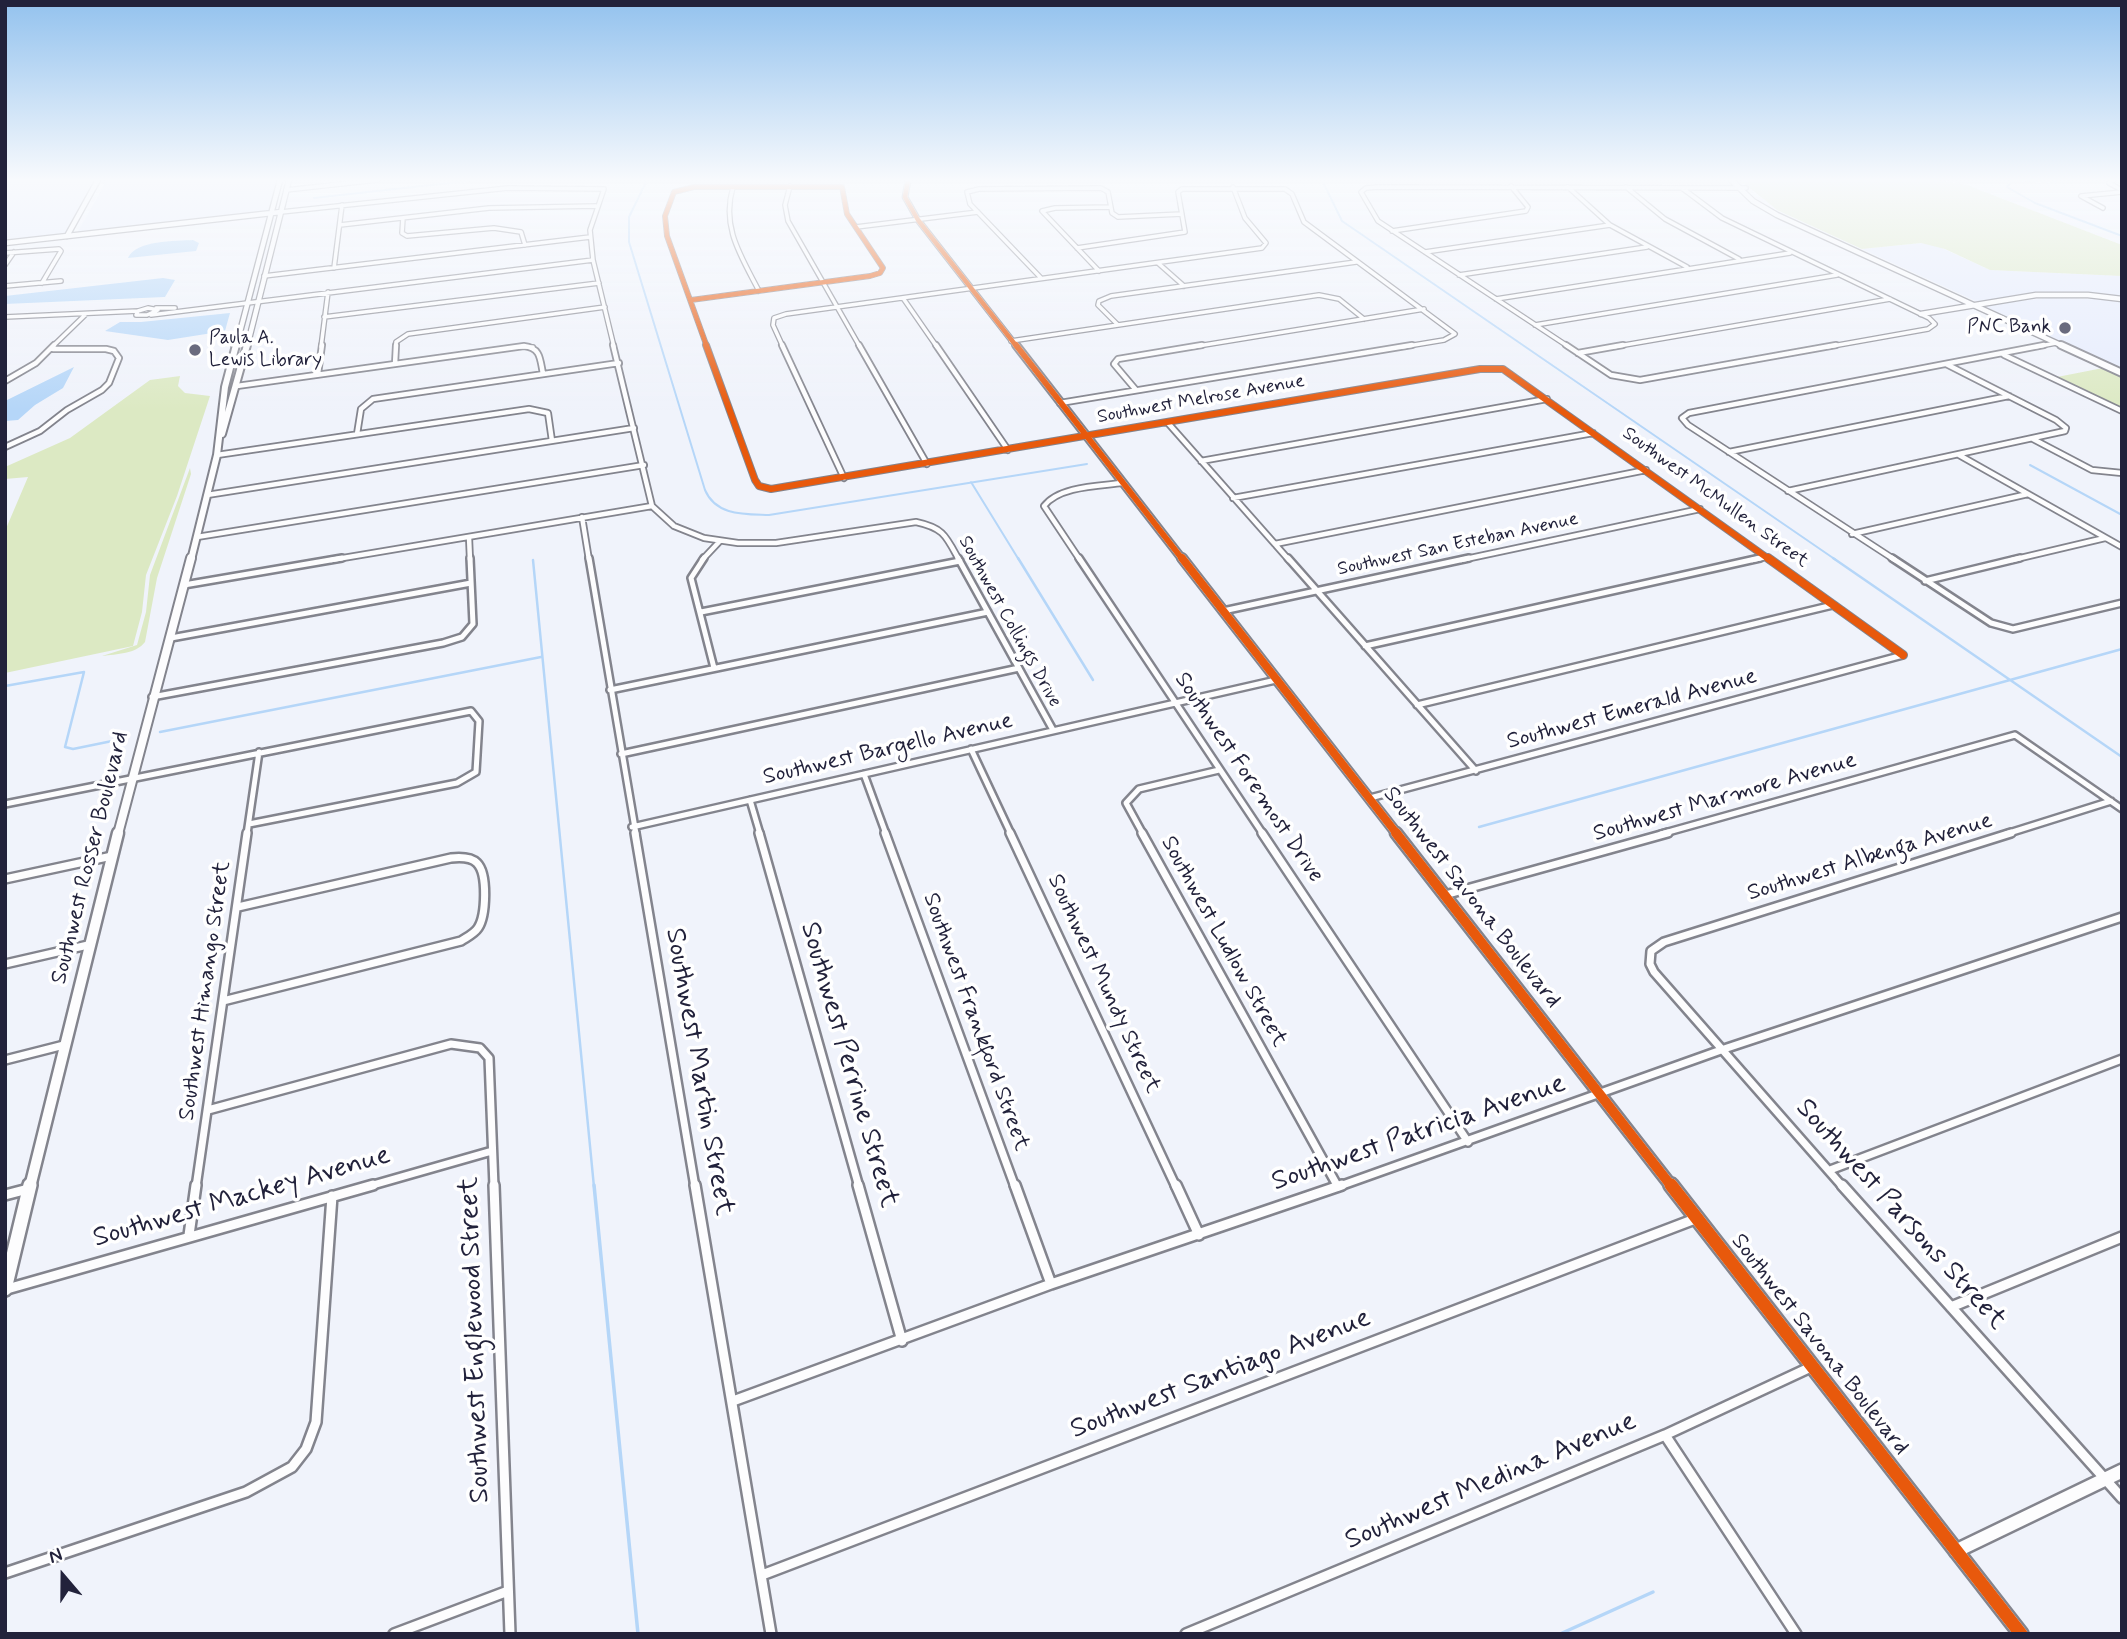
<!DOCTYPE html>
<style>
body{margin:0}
#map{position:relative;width:2127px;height:1639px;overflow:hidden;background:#f0f3fb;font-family:Mynerve,sans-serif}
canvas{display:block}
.frame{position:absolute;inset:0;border:7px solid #22223b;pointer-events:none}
.north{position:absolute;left:28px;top:1541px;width:70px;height:70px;-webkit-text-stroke:5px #fff;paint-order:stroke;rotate:340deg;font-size:19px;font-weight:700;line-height:28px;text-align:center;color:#22223b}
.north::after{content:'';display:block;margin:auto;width:24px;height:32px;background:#22223b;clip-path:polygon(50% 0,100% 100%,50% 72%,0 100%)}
</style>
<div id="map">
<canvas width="2127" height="1639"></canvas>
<div class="frame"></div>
<div class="north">N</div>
</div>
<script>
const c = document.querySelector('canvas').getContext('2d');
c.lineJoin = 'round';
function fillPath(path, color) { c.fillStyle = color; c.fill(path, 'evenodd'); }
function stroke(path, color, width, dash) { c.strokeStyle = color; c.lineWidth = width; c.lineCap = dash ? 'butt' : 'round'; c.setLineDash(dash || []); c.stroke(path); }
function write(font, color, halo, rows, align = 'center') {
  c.font = font + ' Mynerve,sans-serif'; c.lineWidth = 7; c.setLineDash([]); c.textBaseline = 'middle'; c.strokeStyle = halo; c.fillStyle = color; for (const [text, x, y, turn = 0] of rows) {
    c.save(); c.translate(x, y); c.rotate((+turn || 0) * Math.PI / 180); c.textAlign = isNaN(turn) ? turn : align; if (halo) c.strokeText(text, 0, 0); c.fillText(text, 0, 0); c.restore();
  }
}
fillPath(new Path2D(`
 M5 180H96L66 234 5 240Z
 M107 180H278L270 211 77 233Z
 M1921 243 1935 245 1990 270 2122 276V298L2034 294 1978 302 1862 249Z
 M2049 298 2122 300V369L1982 305Z`), '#e6ecfd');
fillPath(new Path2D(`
 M1740 180H1938L1967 185 2122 245V276L1990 270 1945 249 1921 243 1862 249 1777 210Z
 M2108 367 2122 373V408L2057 377Z
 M180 376 178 386 185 393 210 396 177 496 146 575 142 612 133 646 5 673V531L28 477 5 479V467L70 438 150 380Z
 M190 468 191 474 157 578 145 642C136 654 117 654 102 656L137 645 146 612 150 575Z`), '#dce9c3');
fillPath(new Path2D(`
 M193 240 199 243 196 251 128 258C136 240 175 241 193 240Z
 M163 278 175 280 165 297 5 304V296Z
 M230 313 225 331 168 340 105 331 120 322H141Z
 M74 367 63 388 35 405 18 420 5 421V401Z`), '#b5d6f8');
stroke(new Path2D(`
 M647 180 629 217V242L705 490C716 516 745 514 769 515L1087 464
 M1322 180 1342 221 1836 560
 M2055 182 2012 180 2007 187 2035 203 2122 236
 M314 198 476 180
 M2030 465 2122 515
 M971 482 1019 560`), '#b5d6f8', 2);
stroke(new Path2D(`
 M1018 558 1093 680
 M1833 558 2122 757
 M533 560 594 1187
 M5 686 84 672 65 747 73 749 122 739
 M160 732 541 657
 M1479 827 2122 649`), '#b5d6f8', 2.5);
stroke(new Path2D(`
 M594 1185 638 1634
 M1560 1634 1653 1592`), '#b5d6f8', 3.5);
const streetFar4 = new Path2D(`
 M2113 180 2109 183 2122 190
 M790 186 785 205 788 221 860 347
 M733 187C721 227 741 256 759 291
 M1568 187 1610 225 1687 267
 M1626 187 1665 219 1739 259
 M1682 188 1722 218 1929 318 1935 324 1928 329 1827 347
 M286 190 377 180
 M2103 208 2081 196 2122 192
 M281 212 508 188 604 189 590 230 593 260 614 347
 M403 218 402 233 407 236 494 228 521 232 525 245
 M340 225 489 208 596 206
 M856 227 978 212
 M1392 231 1526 211 1528 207 1511 186
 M1077 248 1185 232 1178 192 1182 189H1285L1292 194 1304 222 1455 334 1444 340 1402 347
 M1425 252 1610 225
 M5 253 59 249 61 251 42 283
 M1158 263 1184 286
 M5 265 14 252
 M334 268 342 205
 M1099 271 1042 211 1055 208 1110 207
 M1459 275 1647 247
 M264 276 590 237
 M1041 278 970 204 967 192 979 189 1101 188 1108 192 1112 213 1118 217 1182 214
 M5 286 61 281
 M903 298 937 347
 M1496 299 1790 253
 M691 300 870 276 880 273 883 268 847 214 842 187H694L674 192 665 216 667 236 707 347
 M148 308 158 310 147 315H136L138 311Z
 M156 308H175
 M151 315 593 260
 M5 317 138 311
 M324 317 599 283
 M1118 325 1098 305 1099 301 1111 296 1356 262
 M1535 325 1837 275
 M1011 341 1319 295 1339 299 1364 319
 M52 347 85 315
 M321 347 328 292
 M396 347V342L408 334 605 307
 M517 347H533
 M783 347 773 325 774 318 786 314 1262 248 1266 243 1245 218 1233 187
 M1192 347 1424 309
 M1569 347 1378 221 1361 192 1366 188 1377 187 1746 188
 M1613 347 1890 299
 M2035 347 2056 343`);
const streetFar3 = new Path2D(`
 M613 345 652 506 674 526 704 538 738 543H776L916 522C944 528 946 536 959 560
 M706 345 755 480 759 486 771 489 1480 369H1503L1770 560
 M782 345 844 478
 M859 345 927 464
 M936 345 1008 450
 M1566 345 1611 375 1640 380 1836 345
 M1578 353 1623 345
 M2004 355 2122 411
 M395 364 396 345
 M318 374 322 345
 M5 381 36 363 54 345
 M237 386 524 346C541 348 540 359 543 374
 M1136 390 1114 364 1118 359 1202 345
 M1060 403 1412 345
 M1168 423 1289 560
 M357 434 361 409 373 399 619 363
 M2033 439 2092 470 2122 473
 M5 447 40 431 67 410 102 390 109 383 119 358 114 351 106 349H53
 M1729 452 2009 396
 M217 455 529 409 548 413 552 441
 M1959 455 2122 547
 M1201 461 1547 399
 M1788 491 2065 431 2066 428 2056 420 1946 364
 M207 495 634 428
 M1233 498 1593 433
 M582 517 589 560
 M1852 534 2028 494
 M197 537 644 465
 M469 537 470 560
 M1275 544 1646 470
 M331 560 652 506
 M702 560 719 542
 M1080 560 1044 506C1059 486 1099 486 1122 483
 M1461 560 1700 509
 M1752 560 1766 557
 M1895 560 1688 425 1682 418 1689 413 2044 345
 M2012 560 2105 538`);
const streetFar2 = new Path2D(`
 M589 558 636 834
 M704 558 691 578 714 668
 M958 558 1053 730
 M1079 558 1263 834
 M1288 558 1476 771
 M1768 558 1903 655
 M1892 558 1991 623 2013 629 2122 603
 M1925 581 2020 558
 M184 585 342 558
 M1223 611 1469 558
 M701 612 960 561
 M171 638 471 583
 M1365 646 1760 558
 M610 690 988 612
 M152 697 443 643 462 637 473 624 470 558
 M1417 705 1833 605
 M971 749 1011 834
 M621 754 1019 668
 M864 774 886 834
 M1370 798 1903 655
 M750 800 760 834
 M5 804 471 711 479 721 476 772 457 783 249 824
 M632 827 1276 680
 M247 834 259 752
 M1143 834 1126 803 1139 789 1219 770
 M1661 834 2015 735 2122 809
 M2006 834 2111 801`);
const streetFar1 = new Path2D(`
 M635 833 695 1187
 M759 833 859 1187
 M885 833 1015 1187
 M1010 833 1176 1187
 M1142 833 1338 1187
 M1262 833 1468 1142
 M5 879 112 856
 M1445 895 1668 833
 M5 964 88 945
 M223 1001 461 941C467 937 474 934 478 928 486 916 488 874 477 863 471 857 460 857 451 858L238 907
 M5 1060 64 1045
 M208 1110 451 1044 480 1048 489 1058 494 1187
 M1830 1170 2122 1059
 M196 1187 247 833
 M366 1187 492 1151
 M1337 1187 1721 1050 2122 917
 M1843 1187 1654 972 1650 964 1651 951 1664 942 2011 833`);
const street = new Path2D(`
 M494 1185 510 1634
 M695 1185 771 1634
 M858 1185 902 1341
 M1015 1185 1051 1284
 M1176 1185 1199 1235
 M1842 1185 2122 1498
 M5 1195 28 1189
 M189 1235 196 1185
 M7 1289 373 1185
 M1951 1307 2122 1237
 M733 1401 1051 1284 1342 1185
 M1665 1435 1796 1634
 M5 1573 246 1492 292 1467 306 1449 316 1422 332 1196
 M762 1575 1695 1219
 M394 1634 508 1591
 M1186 1634 1665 1435 1811 1367`);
const secondaryFar4 = new Path2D(`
 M908 180 905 197 918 220 1017 347
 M1731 180 1753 201 1777 215 2065 347
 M67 236 98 180
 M5 243 281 212
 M1921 314 2036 295H2088L2122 299
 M236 347 280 180
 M247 347 289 180`);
const secondaryFar3 = new Path2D(`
 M1016 345 1183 560
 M2061 345 2122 373
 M222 434 247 345
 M191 560 217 455 225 387 236 345`);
const secondaryFar2 = new Path2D(`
 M1182 558 1397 834
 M118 834 191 558`);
const secondaryFar1 = new Path2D(`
 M1396 833 1672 1187
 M30 1187 118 833`);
const secondary = new Path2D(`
 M1671 1185 2021 1634
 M5 1289 30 1185
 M1956 1551 2122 1471`);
stroke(streetFar4, '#83848d', 6);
stroke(streetFar3, '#83848d', 8);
stroke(streetFar2, '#83848d', 10);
stroke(streetFar1, '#83848d', 12);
stroke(street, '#83848d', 14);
stroke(secondaryFar4, '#83848d', 7);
stroke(secondaryFar3, '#83848d', 10);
stroke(secondaryFar2, '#83848d', 12);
stroke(secondaryFar1, '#83848d', 15);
stroke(secondary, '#83848d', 18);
stroke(streetFar4, '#fdfdfe', 3.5);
stroke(streetFar3, '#fdfdfe', 4.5);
stroke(streetFar2, '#fdfdfe', 5);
stroke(streetFar1, '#fdfdfe', 7);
stroke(street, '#fdfdfe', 9);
stroke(secondaryFar4, '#fdfdfe', 4.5);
stroke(secondaryFar3, '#fdfdfe', 6);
stroke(secondaryFar2, '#fdfdfe', 8);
stroke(secondaryFar1, '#fdfdfe', 10);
stroke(secondary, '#fdfdfe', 13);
stroke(new Path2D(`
 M908 180 905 197 918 220 1017 347
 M691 300 870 276 880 273 883 268 847 214 842 187H694L674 192 665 216 667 236 707 347`), '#e8590c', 4.5);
stroke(new Path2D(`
 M706 345 755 480 759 486 771 489 1480 369H1503L1770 560
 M1016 345 1183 560`), '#e8590c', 6);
stroke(new Path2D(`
 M1182 558 1397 834
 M1768 558 1903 655`), '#e8590c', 8);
stroke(new Path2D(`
 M1396 833 1672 1187`), '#e8590c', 10);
stroke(new Path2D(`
 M1671 1185 2021 1634`), '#e8590c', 13);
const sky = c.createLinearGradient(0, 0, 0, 410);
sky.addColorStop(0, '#93c2ee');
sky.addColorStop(0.44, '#f8fafd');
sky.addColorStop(1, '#f8fafd00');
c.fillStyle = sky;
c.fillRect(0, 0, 2127, 410);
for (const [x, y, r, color] of [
 [2065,328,7,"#6a6b7e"],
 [195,350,7,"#6a6b7e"]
]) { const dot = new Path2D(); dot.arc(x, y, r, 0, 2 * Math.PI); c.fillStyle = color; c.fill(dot); stroke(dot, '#fff', 2.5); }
write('19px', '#22223b', '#fff', [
 ["PNC Bank",2051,328],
 ["Paula A.",209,339,"left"],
 ["Lewis Library",209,361,"left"]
], 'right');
write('19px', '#22223b', '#fff', [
 ["Southwest Melrose Avenue",1201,400,-10],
 ["Southwest McMullen Street",1715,498,36],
 ["Southwest San Esteban Avenue",1458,545,-12],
 ["Southwest Collings Drive",1009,622,61]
]);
write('23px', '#22223b', '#fff', [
 ["Southwest Emerald Avenue",1632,710,-15],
 ["Southwest Bargello Avenue",888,750,-13],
 ["Southwest Foremost Drive",1248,778,56],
 ["Southwest Marmore Avenue",1725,798,-16],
 ["Southwest Rosser Boulevard",91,858,-76],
 ["Southwest Albenga Avenue",1870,858,-17],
 ["Southwest Savona Boulevard",1471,898,52],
 ["Southwest Ludlow Street",1223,942,61],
 ["Southwest Mundy Street",1103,984,65],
 ["Southwest Himango Street",206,991,-82],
 ["Southwest Frankford Street",975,1022,70],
 ["Southwest Savona Boulevard",1819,1345,52]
]);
write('28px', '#22223b', '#fff', [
 ["Southwest Perrine Street",848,1065,74],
 ["Southwest Martin Street",698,1072,80],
 ["Southwest Patricia Avenue",1419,1134,-19],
 ["Southwest Mackey Avenue",242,1198,-16],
 ["Southwest Parsons Street",1900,1215,48],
 ["Southwest Englewood Street",476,1340,-92],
 ["Southwest Santiago Avenue",1221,1375,-21],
 ["Southwest Medina Avenue",1491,1482,-23]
]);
</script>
